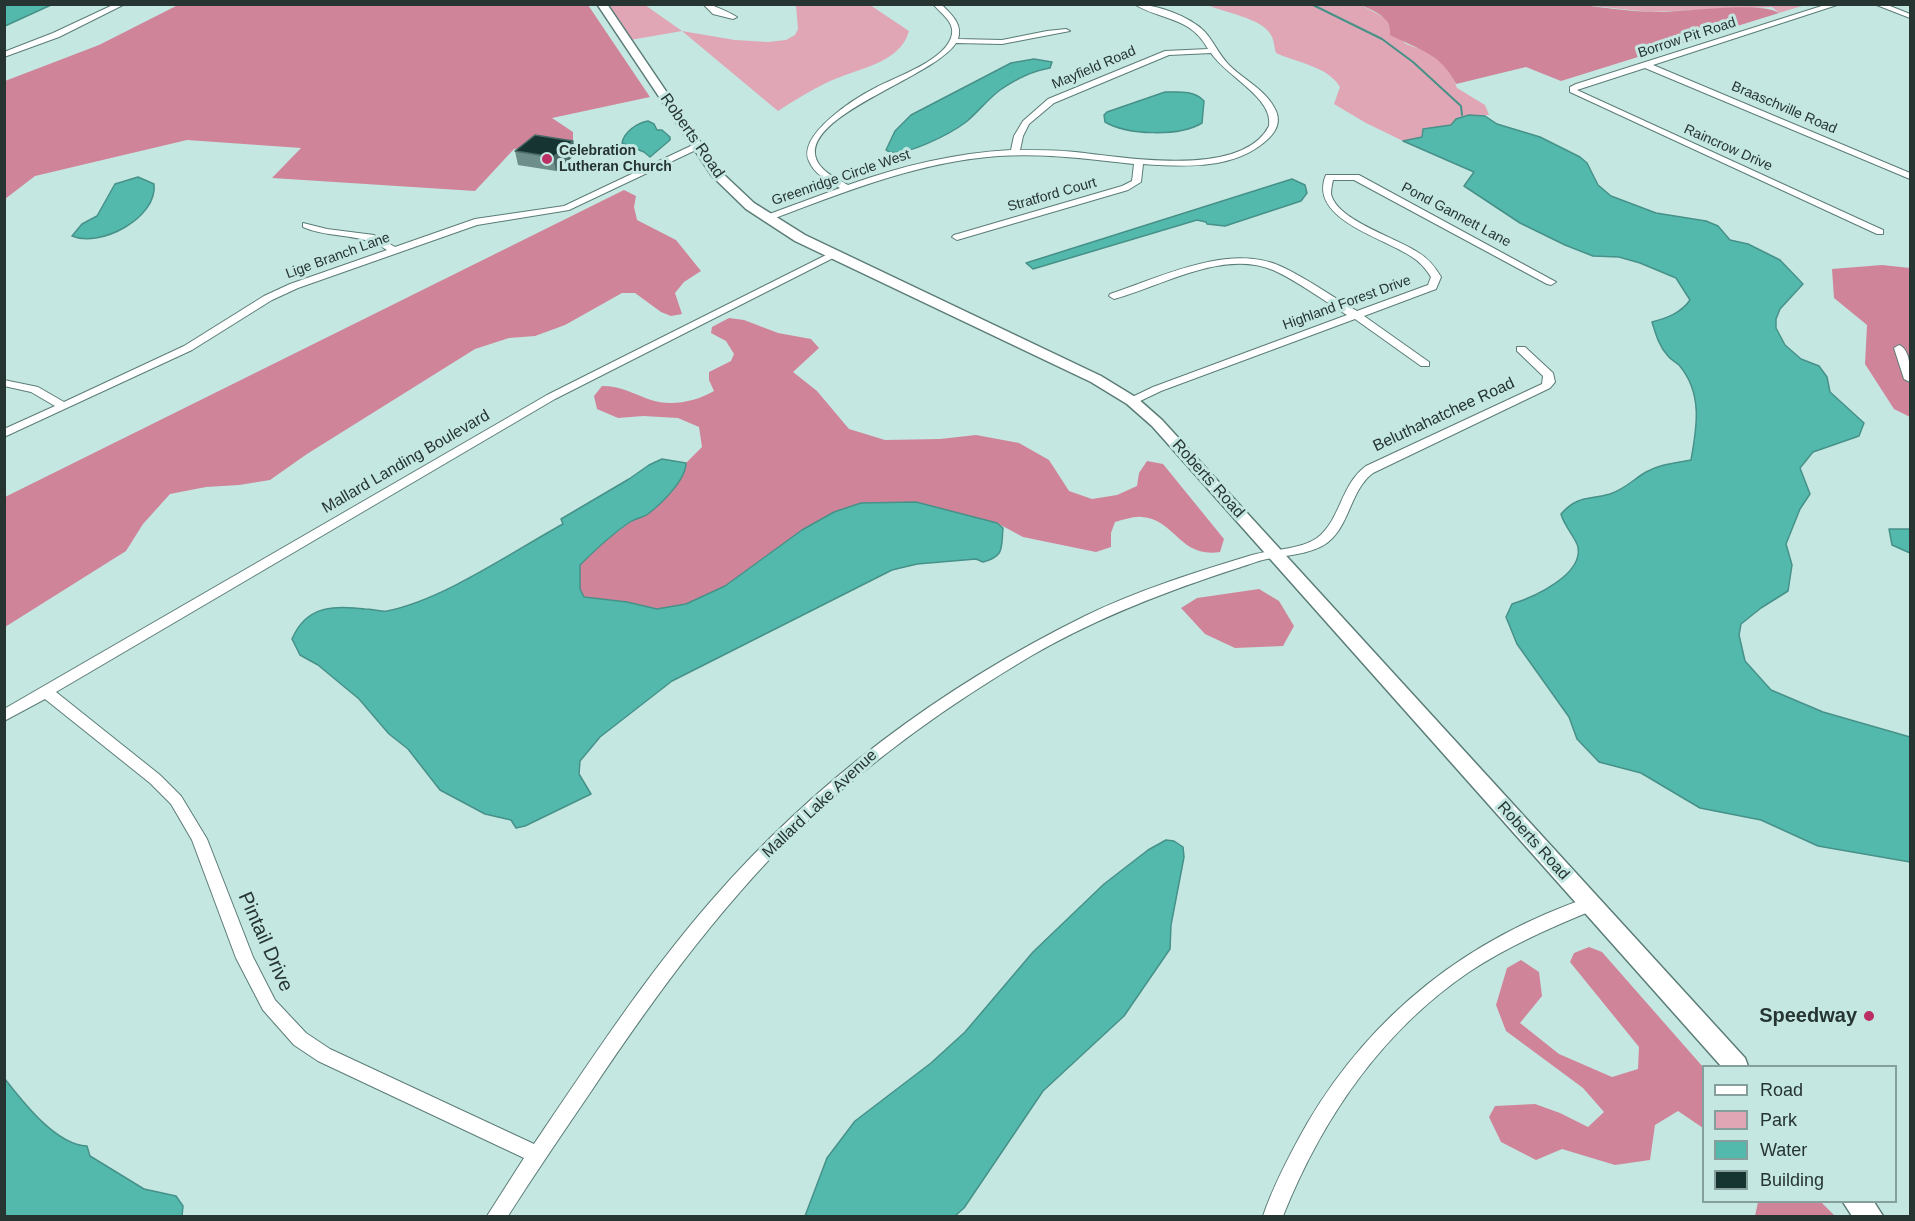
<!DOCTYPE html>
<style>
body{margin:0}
#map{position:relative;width:1915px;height:1221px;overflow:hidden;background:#c4e7e2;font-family:Arial,sans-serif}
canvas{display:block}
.frame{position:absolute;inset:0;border:6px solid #263432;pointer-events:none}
.legend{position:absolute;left:1702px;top:1065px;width:195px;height:138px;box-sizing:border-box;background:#c4e7e2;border:2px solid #859f9c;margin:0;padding:8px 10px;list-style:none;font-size:18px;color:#263432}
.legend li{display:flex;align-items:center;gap:12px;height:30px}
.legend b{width:30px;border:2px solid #859f9c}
</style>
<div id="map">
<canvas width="1915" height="1221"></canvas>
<div class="frame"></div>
<ul class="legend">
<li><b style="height:8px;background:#fff"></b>Road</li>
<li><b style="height:16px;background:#e0a6b5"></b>Park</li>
<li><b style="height:16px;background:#54b9ad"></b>Water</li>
<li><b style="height:16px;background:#163532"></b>Building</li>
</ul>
</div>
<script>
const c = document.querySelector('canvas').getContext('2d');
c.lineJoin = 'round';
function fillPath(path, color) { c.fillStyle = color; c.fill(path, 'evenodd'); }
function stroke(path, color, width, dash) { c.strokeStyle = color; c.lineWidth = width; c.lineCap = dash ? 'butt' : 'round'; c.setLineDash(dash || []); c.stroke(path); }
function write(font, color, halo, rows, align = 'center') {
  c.font = font + ' Arial,sans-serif'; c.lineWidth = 6; c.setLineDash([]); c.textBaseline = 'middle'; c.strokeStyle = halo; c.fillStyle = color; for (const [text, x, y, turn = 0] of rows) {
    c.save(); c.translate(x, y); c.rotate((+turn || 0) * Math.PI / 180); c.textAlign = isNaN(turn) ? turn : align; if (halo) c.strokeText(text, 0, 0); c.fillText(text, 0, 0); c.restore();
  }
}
fillPath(new Path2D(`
 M606 5H645L682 31 735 40 768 42 786 40 795 35 798 29 796 5H870L909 31C900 65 853 69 826 83 810 91 793 101 778 111L682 31 630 40Z
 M1208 5H1361L1385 18 1391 30 1406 44 1426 51 1439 61 1450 71 1457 88 1485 105 1489 115C1475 117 1461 113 1451 125L1423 129 1422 137 1403 141 1366 123 1334 104 1340 87C1328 66 1297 63 1276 53 1274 47 1274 39 1271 35 1262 18 1225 13 1208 5Z
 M1583 5H1805L1779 13 1772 7 1650 12Z`), '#e0a6b5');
fillPath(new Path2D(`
 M178 5H588L650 97 552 118 573 132V140L561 145 514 149 475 191 272 178 301 148 187 140 35 176 5 199V81L99 45Z
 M1583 5C1605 8 1629 11 1652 12 1681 13 1759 0 1779 13L1561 81 1526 67 1456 84C1441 53 1417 49 1390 35 1392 17 1374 11 1361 5Z
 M624 190 636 196 634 207 637 220 676 240 701 271 684 282 675 293 682 314 671 316 661 312 635 293H622L565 325 535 336 509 338 475 349 307 454 270 480 239 485 206 487 170 494 143 524 126 551 5 627V497Z
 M1882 265 1910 268V417L1894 409 1865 364 1867 325 1834 298 1832 269Z
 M729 318 744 320 778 333 811 339 819 348 793 372 817 391 849 429 885 440 940 439 976 435 1019 443 1049 460 1069 491 1092 499 1117 495 1137 486 1139 473 1147 461 1163 464 1224 539 1220 552C1179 558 1176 520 1142 517 1134 516 1123 520 1115 522L1111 533V547L1096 552 1023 537 997 523 967 516 834 512 802 530 725 586 686 604 657 609 627 602 584 597 580 589V565L602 543 632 521 647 514 686 468V463L702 447 699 427 678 418 643 416 618 418 597 409 594 396 602 386C621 386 634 394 651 400 671 407 697 401 714 391L709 380V372L731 361 734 354 726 341 711 333 712 327Z
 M1259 589 1279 601 1294 626 1283 646 1235 648 1205 634 1181 608 1197 598Z
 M1589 947 1602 952 1703 1067V1128L1678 1111 1655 1125 1650 1160 1615 1165 1562 1149 1536 1160 1501 1142 1489 1117 1495 1106 1535 1104 1560 1113 1588 1127 1604 1112 1583 1088 1506 1031 1496 1005 1507 968 1521 960 1539 972 1542 996 1520 1023 1559 1054 1612 1077 1638 1069 1639 1047 1570 962 1574 953Z
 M1758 1202H1821L1835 1216H1755Z`), '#d08499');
const water = new Path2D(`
 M7 4H51V5L5 26V6Z
 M1034 59 1052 62 1050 68C1031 71 1016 79 1000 90 988 99 978 112 966 122 953 132 900 161 886 150L895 131 911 115 1011 63Z
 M1165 92C1178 92 1194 90 1204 101L1202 123C1179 137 1127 135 1105 122L1104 115 1107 112Z
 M1469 115 1485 116 1497 124 1540 137 1580 157 1587 163 1598 185 1611 196 1656 213 1706 221 1718 226 1730 240 1748 244 1780 260 1803 284 1780 309 1776 319V328L1785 345 1801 359 1819 366 1827 377 1830 392 1864 423 1859 436 1813 452 1800 468 1810 494 1800 509 1786 544 1792 565 1788 591 1761 608 1741 624 1739 635 1745 661 1771 690 1823 712 1910 737V862L1818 846 1761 820 1700 808 1641 773 1599 762 1577 739 1569 717 1517 644 1506 617 1512 604C1534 597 1583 575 1578 547 1576 538 1564 526 1561 514 1578 495 1589 500 1610 494 1625 489 1634 479 1646 472 1660 464 1675 463 1691 460 1697 427 1703 393 1679 365 1676 362 1671 360 1668 356 1659 346 1656 335 1652 322 1667 318 1681 313 1690 300L1676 278 1640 263 1619 257 1593 256 1565 245 1520 223 1464 186 1474 172 1403 141 1422 137 1423 129 1451 125 1456 119Z
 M648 121 654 124 657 130H662L670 137V140L650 157 644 152 622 143C624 132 637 123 648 121Z
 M138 177 154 184C158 218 100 248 72 236L82 224 97 216 115 184Z
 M1292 179 1305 185 1307 193 1301 201 1225 226 1207 224 1206 222 1197 220 1033 269 1026 263Z
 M662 459 686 463C686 480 661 504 648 514 642 518 636 518 630 522 612 534 596 549 580 565V589L584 597 627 602 657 609 686 604 725 586 802 530 834 512 861 503 916 502 997 523 1003 528C1001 548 1005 556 983 562L976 559 917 564 892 570 672 681 600 737 580 761 579 774 591 794 525 826 516 828 511 820 485 814 440 790 408 749 389 734 359 699 318 665 300 655 292 639C306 606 333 605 365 609 372 609 380 612 387 611 443 600 512 552 563 524L561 519 629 479 649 465Z
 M1889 529H1910V553L1892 545Z
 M1166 840 1174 841 1183 847 1184 857 1171 925 1170 949 1124 1016 1043 1091 964 1208 955 1216H805L827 1158 855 1121 931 1063 965 1032 1033 952 1104 884 1148 850Z
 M5 1079C23 1102 56 1145 87 1146L90 1156 144 1189 176 1196 183 1206 182 1216H5Z`);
fillPath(water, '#54b9ad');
stroke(water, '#469188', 1.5);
stroke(new Path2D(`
 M1311 4 1382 39 1413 62 1461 106 1462 115`), '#469188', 2);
const minor = new Path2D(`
 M115 4H125L59 37 4 57V52L53 33Z
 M703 4C713 4 728 12 737 17L733 19 713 14Z
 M933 4H941C951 14 963 24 958 39L1002 40 1047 31 1066 29 1070 31 1002 44 956 43C935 76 811 112 815 154 817 170 836 178 848 185 901 166 955 153 1011 150L1014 136 1023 121 1048 99 1165 51 1208 49C1190 16 1162 21 1134 4 1155 4 1190 16 1205 32 1214 42 1219 55 1229 65 1244 80 1266 90 1275 109 1281 120 1277 130 1269 138 1236 170 1186 167 1143 164L1141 182 1128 190 957 240 952 237 954 235 1122 186 1132 181 1134 164C1089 159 1044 153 998 156 918 162 844 192 770 220H764V216L840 188C828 181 814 174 809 161 797 135 855 98 875 88 895 77 948 60 952 34 954 21 940 13 933 4ZM1211 53C1226 76 1274 98 1269 126 1242 179 1123 157 1075 152 1057 150 1038 150 1020 150L1023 136 1029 124 1054 103 1169 55Z
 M1828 4H1840L1653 65 1910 173V179L1645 68 1577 90 1883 230V234H1877L1570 92V87L1576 84Z
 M1874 4H1885L1910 14V18Z
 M697 143 701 146 700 148 569 210 477 225 298 288 272 300 192 350 4 437V429L55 406 31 392 4 386V380L38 387 64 402 184 346 264 296 290 284 387 250C361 232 330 239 303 227V223L327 229 374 235 395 247 475 219 564 206Z
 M1326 175H1359L1556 282 1551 285 1547 284 1354 180H1333C1332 184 1331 189 1331 194 1337 221 1398 238 1419 253 1429 259 1435 267 1441 277L1436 289 1364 316 1429 362V366H1421L1355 319 1161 391 1136 403H1128V399L1153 387 1347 315C1324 301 1298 281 1273 270 1223 249 1162 286 1114 299L1109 296 1110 294C1161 277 1229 243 1280 266 1307 278 1332 297 1357 311L1428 285 1431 277C1426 269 1420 262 1412 257 1385 238 1307 219 1326 175Z
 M834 251 837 252V256L555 399 56 692 160 775 181 796 207 839 253 957 275 1000 306 1033 330 1049 534 1144C590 1061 645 977 711 901 815 781 943 686 1085 616 1138 590 1196 572 1252 555 1273 549 1299 550 1317 538 1341 520 1340 485 1366 466L1542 384 1543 376 1517 351V347H1525L1553 373 1555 382 1550 388 1373 473C1349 491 1350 529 1324 545 1307 555 1286 555 1267 559 1257 561 1248 565 1238 568 1167 591 1096 618 1031 656 955 701 882 752 816 813 728 895 657 993 590 1093 562 1134 534 1175 508 1216H487L524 1158 318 1061 294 1045 263 1010 236 958 192 840 171 804 150 783 45 699 4 721V709L547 395Z
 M1899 345C1911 350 1910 370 1910 382L1904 379 1894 348Z
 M1590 897 1596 899 1598 904 1596 909C1552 927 1508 946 1469 972 1381 1032 1322 1119 1283 1216H1263C1274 1184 1291 1152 1308 1122 1373 1013 1469 938 1590 897Z`);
const major = new Path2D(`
 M597 4H607L720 171 754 203 805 235 1101 376 1137 398 1162 420 1745 1058 1748 1066H1721L1152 426 1127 404 1091 382 795 241 746 209 712 176Z
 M1843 1202H1874L1883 1216H1852Z`);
stroke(minor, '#5b7c77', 2);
stroke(major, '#5b7c77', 3);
fillPath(minor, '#fff');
fillPath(major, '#fff');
fillPath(new Path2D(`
 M573 141 576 154 556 171 518 165 515 151Z`), '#6d8e8a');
fillPath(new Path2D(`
 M573 141 576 154 556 171 553 157Z`), '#4a6a67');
const building = new Path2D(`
 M535 135 573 141 553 157 515 151Z`);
fillPath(building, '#163532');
stroke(building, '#4a6a67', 1.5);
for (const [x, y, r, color] of [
 [547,159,6,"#bb2f65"],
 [1869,1016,6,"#bb2f65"]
]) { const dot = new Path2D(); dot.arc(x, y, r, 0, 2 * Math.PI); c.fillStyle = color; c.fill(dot); stroke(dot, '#c4e7e2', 2); }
write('14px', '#263432', '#c4e7e2', [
 ["Borrow Pit Road",1687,38,-18],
 ["Mayfield Road",1094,68,-23],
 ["Braaschville Road",1784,108,23],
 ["Raincrow Drive",1728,148,24],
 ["Greenridge Circle West",841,178,-19],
 ["Stratford Court",1052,195,-16],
 ["Pond Gannett Lane",1456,215,28],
 ["Lige Branch Lane",338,256,-20],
 ["Highland Forest Drive",1347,303,-20]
]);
write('bold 14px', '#263432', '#c4e7e2', [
 ["Celebration",559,151],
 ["Lutheran Church",559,167]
], 'left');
write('16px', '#263432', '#c4e7e2', [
 ["Roberts Road",692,136,55],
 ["Beluthahatchee Road",1444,415,-25],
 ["Mallard Landing Boulevard",406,462,-30],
 ["Roberts Road",1208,479,48],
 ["Mallard Lake Avenue",820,804,-43],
 ["Roberts Road",1533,841,48]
]);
write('20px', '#263432', '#c4e7e2', [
 ["Pintail Drive",265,942,66]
]);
write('bold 20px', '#263432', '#c4e7e2', [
 ["Speedway",1857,1016]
], 'right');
</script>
